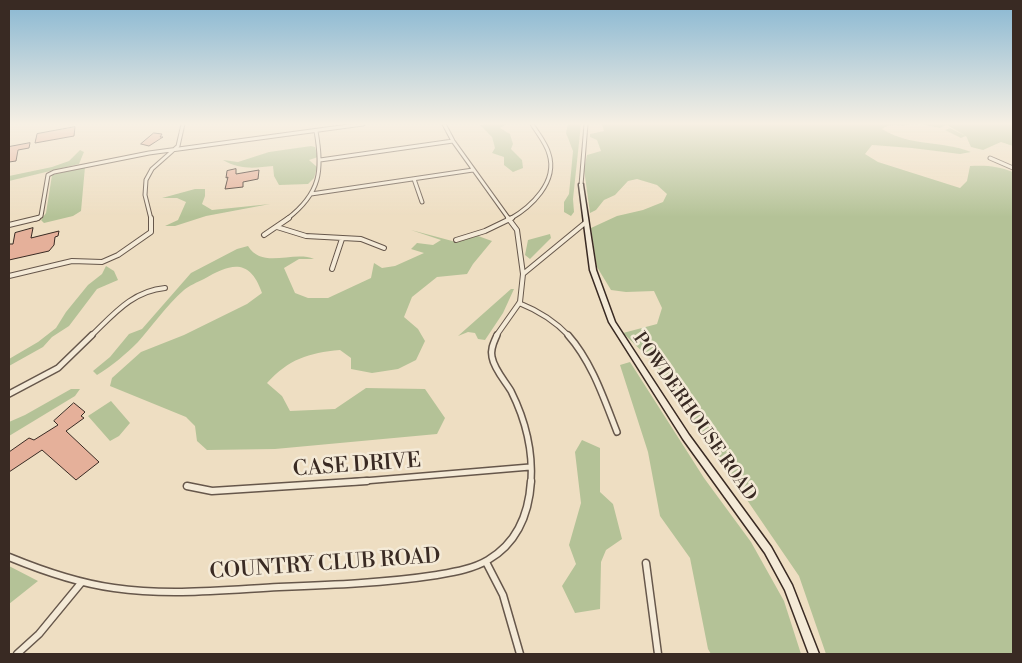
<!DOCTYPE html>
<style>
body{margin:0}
#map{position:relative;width:1022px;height:663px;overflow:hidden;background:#eedec2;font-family:"Libre Bodoni",serif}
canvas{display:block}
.frame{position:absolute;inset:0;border:10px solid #392a23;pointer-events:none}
</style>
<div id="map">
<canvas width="1022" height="663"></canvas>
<div class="frame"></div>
</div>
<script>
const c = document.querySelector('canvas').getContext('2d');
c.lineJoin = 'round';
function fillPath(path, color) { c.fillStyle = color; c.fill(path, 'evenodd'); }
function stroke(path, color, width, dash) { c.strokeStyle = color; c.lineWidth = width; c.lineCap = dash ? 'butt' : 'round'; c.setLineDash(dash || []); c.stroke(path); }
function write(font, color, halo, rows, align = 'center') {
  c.font = font + ' "Libre Bodoni",serif'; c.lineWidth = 5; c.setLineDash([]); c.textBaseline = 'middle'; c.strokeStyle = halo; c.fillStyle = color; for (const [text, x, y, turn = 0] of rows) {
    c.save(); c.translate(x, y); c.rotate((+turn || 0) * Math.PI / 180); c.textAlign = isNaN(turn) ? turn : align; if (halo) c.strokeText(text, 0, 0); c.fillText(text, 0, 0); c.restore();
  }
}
fillPath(new Path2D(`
 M484 124H507L500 128 510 134 513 144 511 149 522 160 523 168 513 172 504 165V157L492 153 495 148 492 137 480 125Z
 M568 124H581L573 199 574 212 571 216 564 212V202L569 194 573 151 566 133Z
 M600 124H910C899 129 893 121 882 129 911 147 941 140 971 152L960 154 912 148 872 145 865 154 878 162 960 188 967 181 970 166C986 165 998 166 1013 172V654H826L799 576 652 361 623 333 657 324 662 308 654 291 626 292 611 290 597 267 591 228 617 216 643 210 663 202 667 194 657 185 637 179 628 181 615 195 604 200 596 210 590 213 584 169 587 155 601 151 597 140 590 137V134L604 131 602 125Z
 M919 124H1013V146L1001 142 983 150 971 147 966 136 961 138 945 130 950 128 966 136 947 125 940 128Z
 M311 146 315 147 318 157 309 160 317 167 314 178 308 184 279 185 274 176 273 166C255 168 240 170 223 160L238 162 269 152Z
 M80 150 84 152 79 164 9 181V176L52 167 69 161Z
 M85 167 81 211 73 216 44 223 41 220 46 213 52 175Z
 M195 189H205V196L202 204 212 210 270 204 206 216 175 226H165L178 220 186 202 177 198H162Z
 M411 230 456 242 478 236 492 241 473 264 467 274 437 277 412 297 404 317 418 329 425 341 416 360 398 369 372 373 351 369V358L340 350C308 353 289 359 267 383L282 396 290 411 335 409 366 388 425 389 445 418 437 434 275 449 207 450 197 441 195 426 186 417 110 386 112 378 141 352 184 335 247 304 262 293C250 258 231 263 204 279 197 282 189 286 184 290 167 305 153 325 138 342 126 354 112 366 97 375L93 371 110 357 129 334 142 329 191 273 237 249 248 246C263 270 293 250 314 259H299L284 268 295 293 308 298H328L371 278 374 263 382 268 395 266 424 253 411 249 417 243 433 245 441 240Z
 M550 234 551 238 530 259 525 255 528 240Z
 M106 266 114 271 118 280 97 289 69 326 52 337 43 347 9 366V359L38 342 56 328 66 312 88 285 102 274Z
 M511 289H514L503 313 485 340 478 339 475 333 468 332 458 336Z
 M630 362 704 478 751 542 784 601 801 654H711L708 649 690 558 660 516 648 452 620 365Z
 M71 389H80L75 396 9 436V422L25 415Z
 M111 401 130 423 119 436 110 441 88 416Z
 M582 440 600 448V492L613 504 622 539 606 550 601 562 600 609 575 613 562 586 576 564 569 545 581 503 575 452Z
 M9 566 38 581 9 604Z`), '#b4c297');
const building = new Path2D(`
 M75 127 74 136 35 143 37 134Z
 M154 133 162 134 160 137H163L149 146 141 144Z
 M30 143 29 148 18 150 16 161 9 162V147Z
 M236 169V174L259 170 258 179 243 182V187L225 189 228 177 226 178 227 171Z
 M33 228 31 238 59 231 58 236 55 237 54 245 49 251 9 260V244H13L15 233Z
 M74 403 85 412 81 416 84 418 66 431 99 462 76 480 42 450 9 472V452L29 438 34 440 58 425 54 421Z`);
fillPath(building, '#e5b09a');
stroke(building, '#392a23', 1);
const streetFar3 = new Path2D(`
 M444 124 453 141 509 219
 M990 158 1013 168
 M320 160 453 141
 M414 179 422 202
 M581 185 586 124
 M311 194 473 170
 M36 219 41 216 48 175 54 172 149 153 363 124
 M151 219 145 195 146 180 152 169 178 146 183 124
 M287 219C321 193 323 170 316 131
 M510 219C531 207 558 182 549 154 546 143 538 134 532 124`);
const streetFar2 = new Path2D(`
 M508 218 517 230 523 274
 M9 225 38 218
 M277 227 306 236 361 239 384 248
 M264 235 289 218
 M456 240 485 231 512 218
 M332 269 342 239
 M9 276 72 261 102 262 118 255 151 232V218
 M519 303C539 311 554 320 569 336
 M91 336C113 315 132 291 165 288
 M496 336 520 302 523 274 585 223`);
const streetFar1 = new Path2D(`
 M497 335C494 342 490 349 492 357 494 369 505 381 511 391 525 419 533 451 531 482
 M568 335C592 362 604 399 617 432
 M9 394 58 368 92 335
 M352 482 530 467`);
const street = new Path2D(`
 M187 486 212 491 367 481
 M9 557C43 571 77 583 114 588 169 596 224 590 279 587 332 585 385 583 437 575 454 572 473 569 488 560 517 543 529 513 531 481
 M486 562 503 595 520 654
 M646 563 658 654
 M17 654 39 634 81 583`);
const secondary = new Path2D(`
 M579 184H583V185L596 270 615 322 689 435 771 547 792 585 819 654H809L785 590 765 553 683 439 609 322 590 270 579 185Z`);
stroke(streetFar3, '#66574b', 5);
stroke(streetFar2, '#66574b', 6);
stroke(streetFar1, '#66574b', 8);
stroke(street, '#66574b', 9);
stroke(secondary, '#392a23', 3);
stroke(streetFar3, '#f4ead7', 3);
stroke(streetFar2, '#f4ead7', 4);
stroke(streetFar1, '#f4ead7', 5);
stroke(street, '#f4ead7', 6);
fillPath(secondary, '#f4ead7');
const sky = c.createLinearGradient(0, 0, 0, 217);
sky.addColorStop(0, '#88b7d2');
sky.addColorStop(0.57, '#f7f0e4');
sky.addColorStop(1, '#f7f0e400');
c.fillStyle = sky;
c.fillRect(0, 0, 1022, 217);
write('18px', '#392a23', '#f4ead7', [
 ["POWDERHOUSE ROAD",694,417,55]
]);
write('21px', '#392a23', '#f4ead7', [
 ["CASE DRIVE",357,466,-4],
 ["COUNTRY CLUB ROAD",325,565,-4]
]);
</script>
